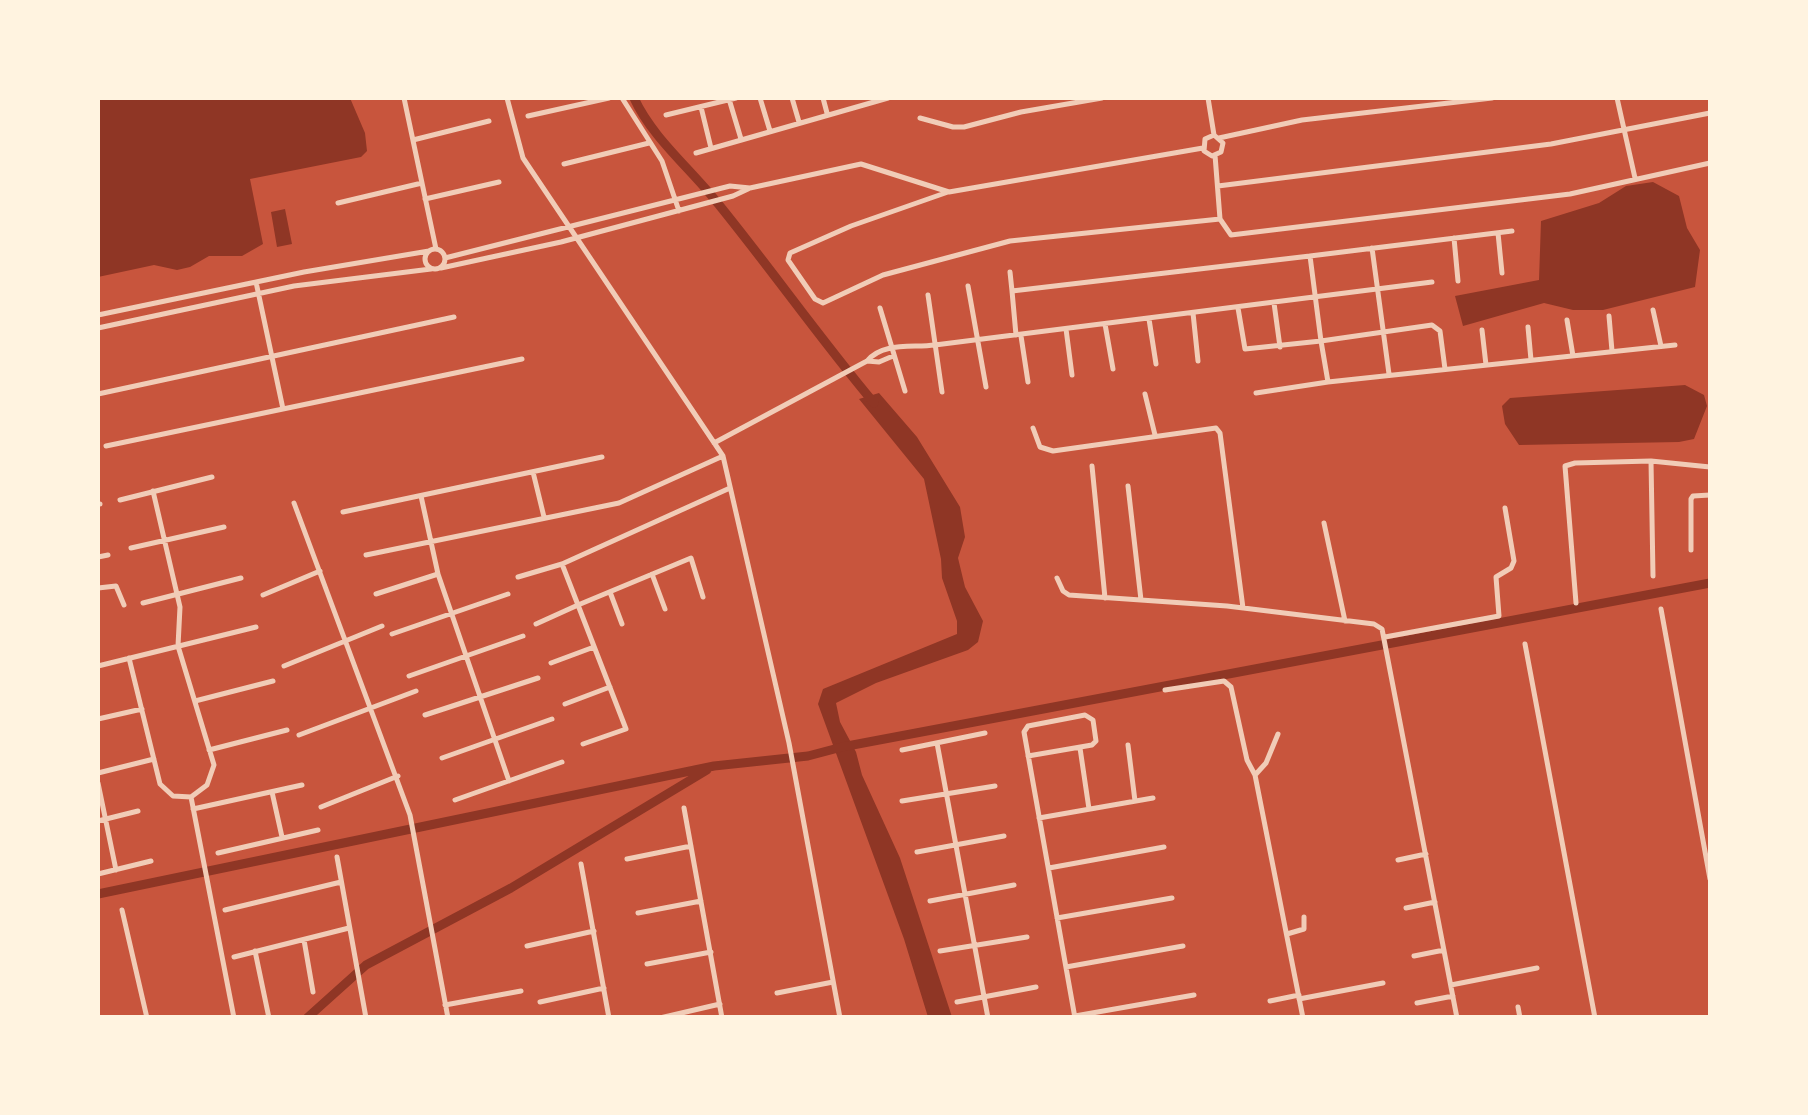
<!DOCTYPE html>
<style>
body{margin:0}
#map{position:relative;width:1808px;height:1115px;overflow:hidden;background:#c8553d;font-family:"Roboto Serif",serif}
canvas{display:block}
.frame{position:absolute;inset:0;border:100px solid #fff3e0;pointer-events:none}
</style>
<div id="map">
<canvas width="1808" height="1115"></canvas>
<div class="frame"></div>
</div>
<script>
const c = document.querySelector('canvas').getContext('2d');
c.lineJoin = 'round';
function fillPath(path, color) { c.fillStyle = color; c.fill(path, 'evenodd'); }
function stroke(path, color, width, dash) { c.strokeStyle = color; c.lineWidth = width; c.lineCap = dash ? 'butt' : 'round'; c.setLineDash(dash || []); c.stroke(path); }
fillPath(new Path2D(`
 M98 98H350L365 133 367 151 361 157 250 179 263 244 242 256H209L190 267 177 270 154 265 98 277Z
 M1653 182 1679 196 1687 228 1700 250 1695 287 1603 310H1573L1544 303 1463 326 1455 296 1539 280 1541 221 1599 203 1626 186Z
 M285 209 292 244 277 247 271 212Z
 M1685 385 1704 395 1707 406 1694 439 1679 442 1519 445 1505 424 1502 406 1510 398Z
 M879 393 917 437 960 507 965 537 958 558 965 587 983 621 978 642 968 650 876 683 836 703 840 722 856 752 862 775 900 858 952 1017H928L904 939 818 704 823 689 957 634V621L942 578 941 559 924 479 859 399Z`), '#8f3625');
stroke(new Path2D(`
 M634 98C651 135 685 164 711 195 767 263 817 335 874 403
 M98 894 714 766 808 756 842 747 1710 583
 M307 1018 366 965 511 888 707 770`), '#8f3625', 9);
stroke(new Path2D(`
 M404 98 436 249
 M507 98 523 158 723 456 789 743 840 1018
 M622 98 662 161 679 211
 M760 98 770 131
 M792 98 799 122
 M823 98 827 113
 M1208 98 1214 135 1223 143 1221 152 1212 156 1204 151 1205 139 1214 135
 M1617 98 1635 178
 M729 99 741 139
 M701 107 711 148
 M666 115 736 98
 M528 116 609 98
 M920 118 953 127H964L1021 112 1102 98
 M1219 138 1302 120 1492 98
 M413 140 489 121
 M696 153 888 98
 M1215 155 1220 219 1231 235 1570 194 1710 163
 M564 164 649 143
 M1218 186 1551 144 1710 113
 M948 192 851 226 790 253 788 260 815 299 823 303 883 275 1010 241 1220 219
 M425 199 499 182
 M338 203 422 183
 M1498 233 1502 273
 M1454 238 1458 281
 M1372 248 1389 374
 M425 259a10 10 0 1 1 20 0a10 10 0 1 1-20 0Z
 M1310 256 1512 231
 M445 258 730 186 750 188 861 164 949 192 1203 148
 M441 268 561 242 733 196 748 189
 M1010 272 1012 291
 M256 282 283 409
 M968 286 986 387
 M928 295 942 392
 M1274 303 1280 347
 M880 308 905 391
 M1653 310 1661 346
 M1193 313 1198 361
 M98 315 304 272 429 251
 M1609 316 1612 351
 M1149 319 1156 364
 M1567 320 1573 356
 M1105 324 1113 369
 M1528 327 1531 360
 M98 328 294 286 431 269
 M1066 329 1072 375
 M1482 330 1486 365
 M1016 335 1012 291 1310 256 1321 341 1245 349 1238 308
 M1021 336 1028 382
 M867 361 879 362 893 356
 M1328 382 1321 341 1432 325 1440 331 1445 369
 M1256 393 1328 382 1675 345
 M98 394 454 317
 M1145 394 1155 435
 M1033 428 1040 447 1053 451 1216 428 1220 433 1243 608
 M714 443 867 361C883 342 911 348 935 345L1432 282
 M106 446 522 359
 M1092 466 1105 598
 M533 472 544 517
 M1128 486 1141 600
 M421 496 438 574 509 781
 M120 500 212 477
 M294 503 410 815 448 1018
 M98 504H100
 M343 512 602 457
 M1324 523 1345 621
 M131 548 224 527
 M1691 550V499L1693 496 1710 495
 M366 555 619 503 723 456
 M98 557 108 555
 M562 564 578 605 691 558 703 597
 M652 574 665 609
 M1653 576 1651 461 1710 467
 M518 577 562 564 730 488
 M1057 578 1063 591 1069 595 1227 606 1374 624 1382 629 1457 1018
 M98 588 116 586 124 605
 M610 592 622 624
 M376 594 438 574
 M263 595 320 571
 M143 603 241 578
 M1576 603 1565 466 1575 463 1651 461
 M1661 609 1710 879
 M536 624 578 605 626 729 583 744
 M392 634 508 594
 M1385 637 1499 616 1496 577 1511 568 1514 561 1505 508
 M1525 644 1595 1018
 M129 658 160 784 173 796 191 797 207 785 214 765 178 646 180 607 153 491
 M551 663 594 647
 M98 666 256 627
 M284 666 382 626
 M409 676 523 636
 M1165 690 1224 681 1231 687 1247 760 1255 775 1303 1018
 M195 701 273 681
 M565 704 610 687
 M425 715 538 678
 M98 719 142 709
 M299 735 416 691
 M937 743 988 1018
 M1128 745 1135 801
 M1080 748 1089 809
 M209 750 287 730
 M902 750 985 733
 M1028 756 1092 745 1096 741 1093 720 1085 715 1028 726 1024 732 1075 1018
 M442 758 552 719
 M98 773 154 759
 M1256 774 1266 763 1278 734
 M98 783 116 870
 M272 792 282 837
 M191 797 234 1018
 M455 800 562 762
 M902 801 995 786
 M321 807 398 776
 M684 808 722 1018
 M193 809 302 785
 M1039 818 1153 798
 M98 821 138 811
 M917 852 1004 836
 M218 853 318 830
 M337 857 366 1018
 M627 859 691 846
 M1398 860 1426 854
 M581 864 609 1018
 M1049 868 1164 847
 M98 874 151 861
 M930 901 1014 885
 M1406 908 1435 902
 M122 910 147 1018
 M225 910 341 882
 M638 913 701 901
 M1057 918 1172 898
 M1287 934 1304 929V917
 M304 940 313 992
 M527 946 594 931
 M255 951 269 1018
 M940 951 1027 937
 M1414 956 1444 950
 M234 957 349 928
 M647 964 711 952
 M1066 967 1183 946
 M1451 985 1537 968
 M777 993 833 982
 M1299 999 1383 983
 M1270 1001 1299 995
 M540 1002 604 988
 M957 1002 1036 987
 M1417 1003 1453 996
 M445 1005 521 991
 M1518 1007 1520 1018
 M1075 1016 1194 995
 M660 1018 720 1004`), '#f1ccb7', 5);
</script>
